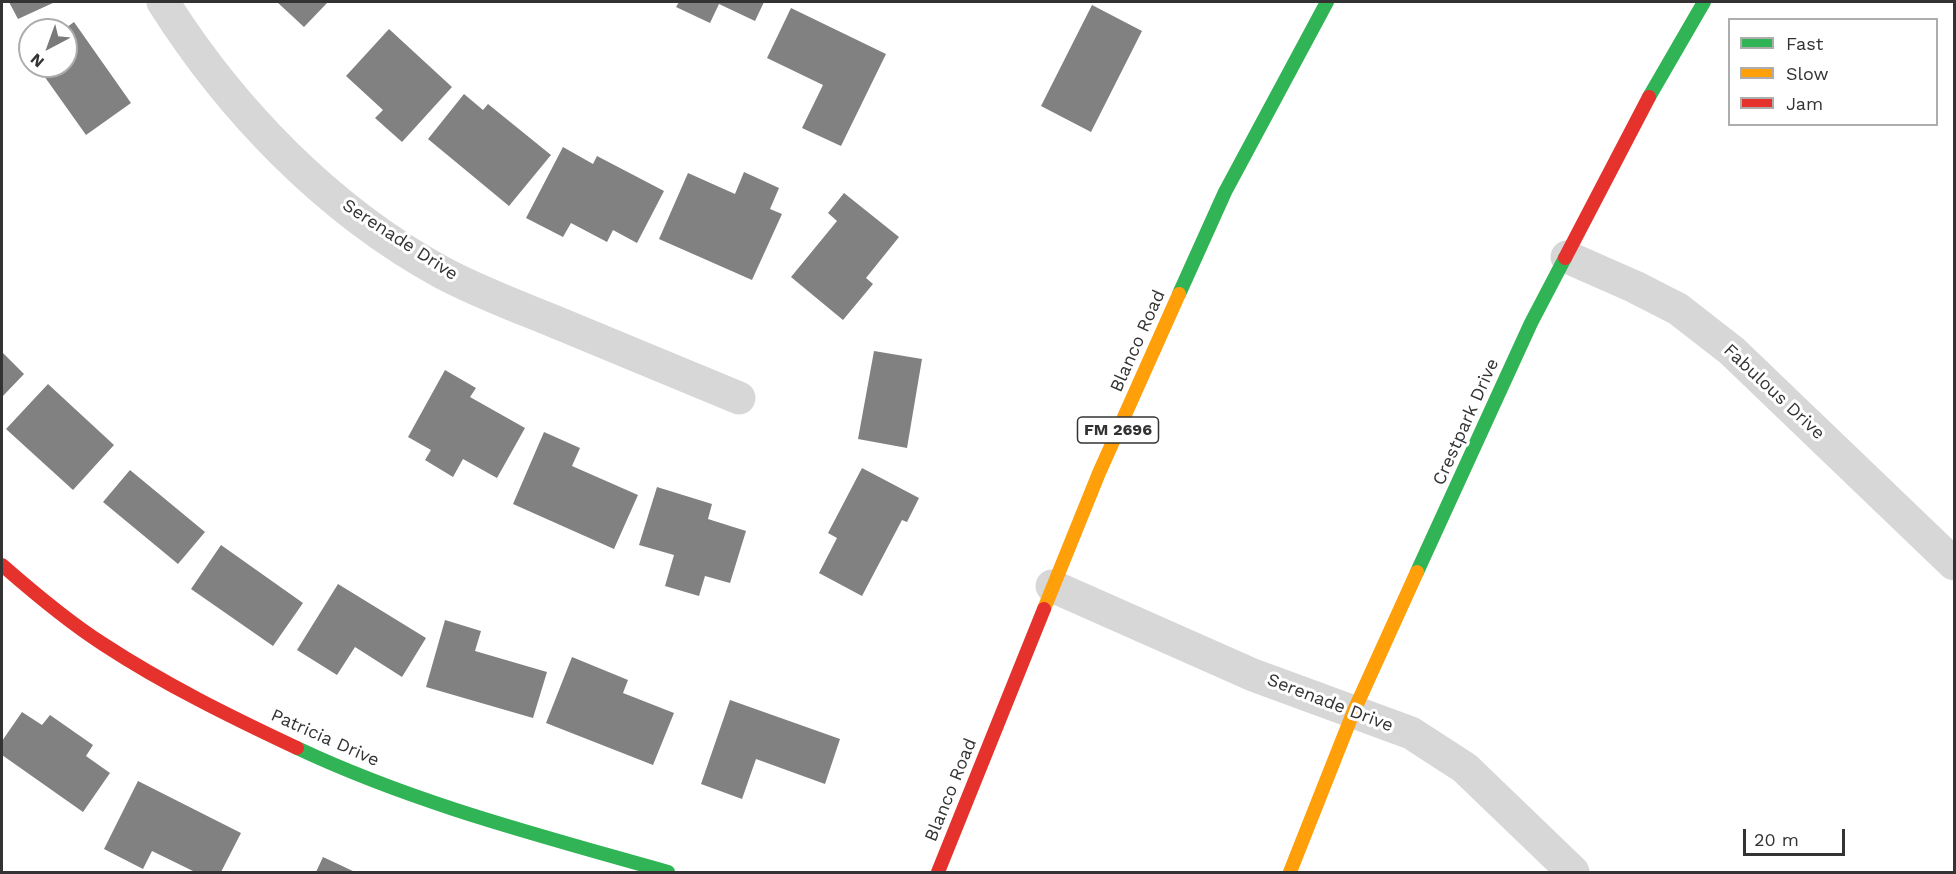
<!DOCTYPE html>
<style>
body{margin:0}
#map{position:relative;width:1956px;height:874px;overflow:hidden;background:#fff;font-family:"Work Sans",sans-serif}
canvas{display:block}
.frame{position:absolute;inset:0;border:3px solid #333;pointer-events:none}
.legend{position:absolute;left:1728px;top:18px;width:210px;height:108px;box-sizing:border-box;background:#fff;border:2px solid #adadad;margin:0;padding:8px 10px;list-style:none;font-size:18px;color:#333}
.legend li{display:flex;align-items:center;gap:12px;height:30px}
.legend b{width:30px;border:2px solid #adadad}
.north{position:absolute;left:18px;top:18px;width:60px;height:60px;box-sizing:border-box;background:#fff;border:2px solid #adadad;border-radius:50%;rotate:221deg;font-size:16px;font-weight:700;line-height:24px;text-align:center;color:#333}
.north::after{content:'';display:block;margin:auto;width:21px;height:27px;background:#7a7a7a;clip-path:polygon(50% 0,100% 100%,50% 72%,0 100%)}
.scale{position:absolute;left:1743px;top:829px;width:102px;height:27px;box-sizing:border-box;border:3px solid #333;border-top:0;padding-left:8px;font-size:18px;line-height:21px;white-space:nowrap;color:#333;-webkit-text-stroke:4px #fff;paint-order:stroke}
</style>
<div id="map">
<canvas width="1956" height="874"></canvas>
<div class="frame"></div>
<ul class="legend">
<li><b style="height:8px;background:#30b455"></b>Fast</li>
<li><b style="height:8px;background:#ff9f0a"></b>Slow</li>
<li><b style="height:8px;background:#e5322d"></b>Jam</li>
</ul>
<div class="north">N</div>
<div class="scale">20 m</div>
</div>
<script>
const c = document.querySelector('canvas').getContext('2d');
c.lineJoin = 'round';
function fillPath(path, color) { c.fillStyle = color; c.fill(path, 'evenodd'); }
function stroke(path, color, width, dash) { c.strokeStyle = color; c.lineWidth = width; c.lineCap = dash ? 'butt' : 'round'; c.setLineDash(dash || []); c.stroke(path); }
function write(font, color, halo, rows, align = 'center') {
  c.font = font + ' "Work Sans",sans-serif'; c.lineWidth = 6; c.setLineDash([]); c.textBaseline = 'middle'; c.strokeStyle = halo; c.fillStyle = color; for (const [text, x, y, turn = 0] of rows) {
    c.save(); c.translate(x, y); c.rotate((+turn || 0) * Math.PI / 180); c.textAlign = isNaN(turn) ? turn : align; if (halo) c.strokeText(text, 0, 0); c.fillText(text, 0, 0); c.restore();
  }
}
fillPath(new Path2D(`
 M9 2H55L18 19Z
 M277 2H328L304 27Z
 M679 2H764L755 21 719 4 710 23 676 7Z
 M1092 5 1142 31 1091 132 1041 106Z
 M791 8 886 54 841 146 802 128 823 85 767 58Z
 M74 22 131 103 86 135 37 66H66V30H63Z
 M389 29 452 87 402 142 375 118 383 110 346 76Z
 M464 94 483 110 488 104 551 155 509 206 428 139Z
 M563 147 593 164 597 156 664 191 637 243 613 230 607 242 571 223 563 237 526 218Z
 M744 172 779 188 770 209 782 214 752 280 659 239 688 173 735 194Z
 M844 193 899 237 866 278 873 284 843 320 791 277 837 221 828 213Z
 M874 351 922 359 907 448 858 439Z
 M2 352 24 374 2 397Z
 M445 370 476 388 470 397 525 428 497 478 463 459 453 477 425 460 431 450 408 437Z
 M48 384 114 445 73 490 6 429Z
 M544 432 580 448 572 466 638 495 614 549 513 504Z
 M862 468 919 498 907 522 902 520 862 596 819 573 837 538 828 533Z
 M130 470 205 532 178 564 103 502Z
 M657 487 712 504 708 519 746 531 730 583 705 576 699 596 665 586 674 555 639 545Z
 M221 545 303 603 273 646 191 589Z
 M338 584 426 638 402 677 355 647 337 675 297 650Z
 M445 620 481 631 475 651 547 672 533 718 426 687Z
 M572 657 628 680 623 693 674 713 653 765 546 723Z
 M730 700 840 739 825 784 756 759 742 799 701 784Z
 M22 712 42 725 50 715 93 745 86 756 110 773 83 812 2 755V741Z
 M138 781 241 833 221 872H195L152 851 143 869 104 849Z
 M323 857 355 872H316Z`), '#818181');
stroke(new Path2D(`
 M163 2C231 110 328 210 441 272 478 292 519 307 558 323 618 348 679 373 739 398
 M1567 257 1635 287 1678 309 1732 351 1954 564
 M1052 586 1253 675 1411 733 1465 768 1573 872`), '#d7d7d7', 33);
stroke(new Path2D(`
 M1649 97 1704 2
 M1179 294 1225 192 1327 2
 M1417 572 1531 323 1565 258
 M297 748C416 804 542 836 668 872`), '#30b455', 14);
stroke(new Path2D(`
 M1044 609 1099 473 1179 294
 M1290 872 1353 713 1417 572`), '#ff9f0a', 14);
stroke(new Path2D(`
 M1565 258 1649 97
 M2 565C34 593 67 621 103 644 164 684 231 717 297 748
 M938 872 1044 609`), '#e5322d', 14);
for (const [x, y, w] of [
 [1118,430,81]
]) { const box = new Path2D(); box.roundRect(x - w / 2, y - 13, w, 26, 4.5); c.fillStyle = '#fff'; c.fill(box); stroke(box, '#333', 1.5); }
write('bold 16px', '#333', null, [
 ["FM 2696",1118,430]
]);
write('18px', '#333', '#fff', [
 ["Serenade Drive",400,240,33],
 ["Blanco Road",1138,341,-66],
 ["Fabulous Drive",1774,392,43],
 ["Crestpark Drive",1466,422,-66],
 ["Serenade Drive",1330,703,21],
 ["Patricia Drive",325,738,24],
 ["Blanco Road",951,790,-68]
]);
</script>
